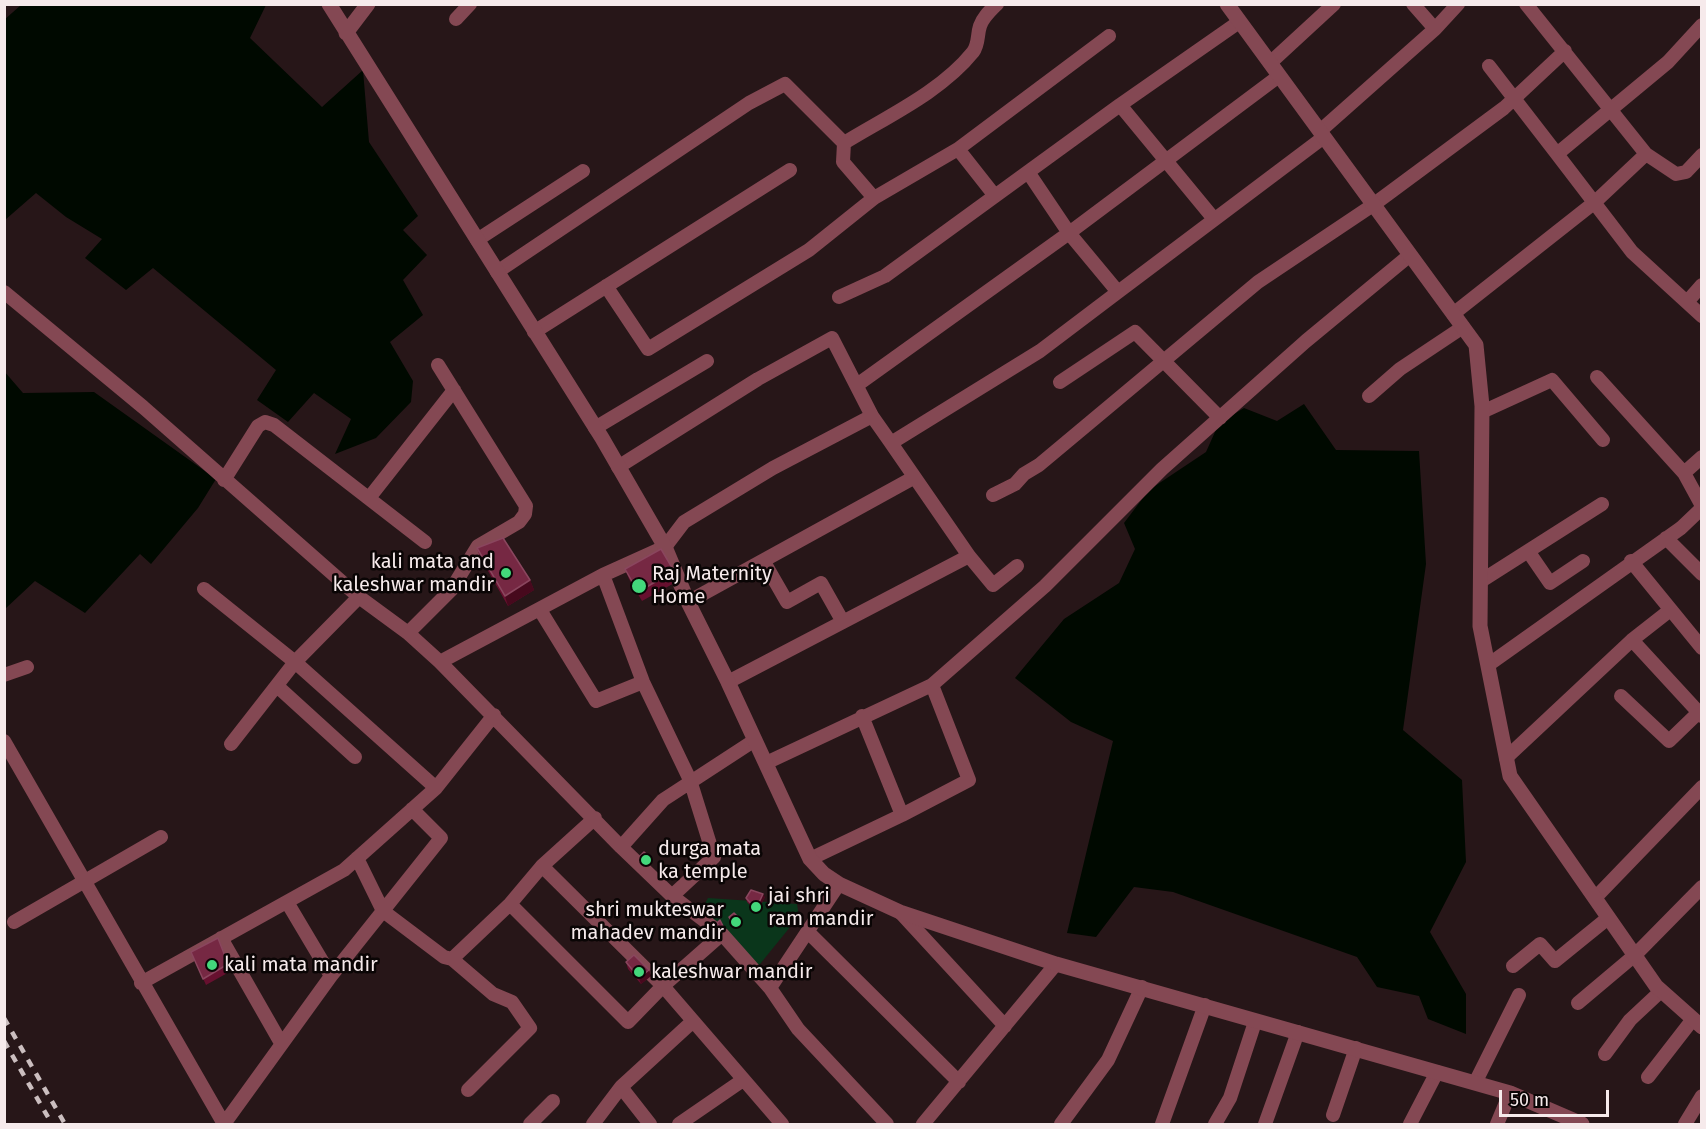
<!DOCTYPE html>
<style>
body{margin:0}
#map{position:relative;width:1706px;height:1129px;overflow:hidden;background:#271618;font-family:"Fira Sans",sans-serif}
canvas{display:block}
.frame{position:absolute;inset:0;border:6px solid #f6eaeb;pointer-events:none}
.scale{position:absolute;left:1499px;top:1090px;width:110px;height:27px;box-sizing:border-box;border:3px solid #f6eaeb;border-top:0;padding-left:8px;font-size:18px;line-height:21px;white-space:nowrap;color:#f6eaeb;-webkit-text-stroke:4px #0a0505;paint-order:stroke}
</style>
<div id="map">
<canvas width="1706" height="1129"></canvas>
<div class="frame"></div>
<div class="scale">50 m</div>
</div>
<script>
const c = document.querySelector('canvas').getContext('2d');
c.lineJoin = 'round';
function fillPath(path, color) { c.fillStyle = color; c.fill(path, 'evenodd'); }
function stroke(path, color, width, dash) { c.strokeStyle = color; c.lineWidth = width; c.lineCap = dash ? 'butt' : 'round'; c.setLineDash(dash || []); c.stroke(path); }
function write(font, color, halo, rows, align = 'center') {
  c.font = font + ' "Fira Sans",sans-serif'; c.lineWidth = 5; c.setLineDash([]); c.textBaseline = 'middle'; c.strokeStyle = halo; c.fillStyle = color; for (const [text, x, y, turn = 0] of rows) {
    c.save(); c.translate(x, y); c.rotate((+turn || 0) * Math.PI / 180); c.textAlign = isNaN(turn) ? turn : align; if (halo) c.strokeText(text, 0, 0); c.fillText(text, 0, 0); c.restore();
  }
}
fillPath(new Path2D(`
 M708 898 797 904 799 916 752 974 703 907Z`), '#0a361b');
fillPath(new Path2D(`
 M21 5H266L250 38 322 107 363 70 369 142 418 216 403 230 427 255 403 280 423 315 390 342 413 381 411 402 376 438 335 454 351 419 314 393 288 422 257 400 276 370 153 268 126 290 85 258 102 239 66 217 36 193 5 220 4 20Z
 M4 371 23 393 94 392 216 479 198 508 151 564 140 554 85 613 35 581 5 609Z
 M1304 404 1336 450 1419 451 1426 564 1403 730 1462 780 1466 862 1430 932 1466 994V1034L1428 1019 1419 996 1377 987 1357 957 1173 892 1134 887 1096 937 1067 933 1113 741 1071 722 1015 678 1064 619 1119 583 1135 549 1124 523 1149 490 1206 452 1219 423 1244 408 1277 421Z`), '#000900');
stroke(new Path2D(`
 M1526 4 1646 154 1676 174 1686 172 1702 155
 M456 19 470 4
 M1702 25 1668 62 1557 154 1632 252 1702 316
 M1435 29 1458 4
 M1270 63 1334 4
 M1489 66 1557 154
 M1120 105 1239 22
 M1320 131 1435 29 1413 4
 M844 143C886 117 941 92 973 52 979 44 977 35 980 26 983 17 990 11 997 4
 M1028 172 1069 233 1279 76
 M995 196 958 149 1109 36
 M477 240 583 171
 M497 272 749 103 785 84 844 143 843 162 874 198
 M606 286 648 349 809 250 874 198 958 149
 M4 292 143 407 359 597 408 633 440 662 621 847 672 896 722 934 663 986 628 1022 510 904
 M839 297 885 276 1120 105 1214 219
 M1687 302 1702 285
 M1453 314 1595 202 1646 154
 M534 332 790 170
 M1597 377 1684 473
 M1060 382 1135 332 1220 418
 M857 385 1069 233 1118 292 1324 137
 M1369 396 1400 369 1463 327
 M1482 412 1552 380 1603 440
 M595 428 707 361
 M1702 457 1684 473 1702 506
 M618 467 758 379 832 338 872 416 891 443
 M224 480 258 426 265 422 274 425 425 542
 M993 495 1015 484 1024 474 1039 465 1258 282 1373 205 1504 108 1565 51
 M369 498 454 390
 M1666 538 1702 574
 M1528 551 1550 583 1583 561
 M969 556 891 443 1040 351 1118 292
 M1631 561 1702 648
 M764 562 787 602 821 583 843 622
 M603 575 643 682 690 780 714 857 672 896
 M1481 581 1602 504
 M204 589 295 662 436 788
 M688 602 913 478
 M540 610 596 701 643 682
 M408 633 451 590 478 546 519 522 525 514 526 506 438 365
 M1632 640 1702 716
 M440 662 603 575 665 547 684 522 773 468 872 416
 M1488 665 1681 528 1702 508
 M4 675 27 667
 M728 682 969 556 993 585 1017 566
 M277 686 355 757
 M1621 696 1669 741 1698 713
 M862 716 902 815
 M4 741 224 1124
 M231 744 295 662 359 597
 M1506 758 1632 640 1669 611
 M766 763 932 685 1045 586 1162 469 1306 341 1410 255
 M621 847 663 800 755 740
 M357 858 383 911 444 957 452 959 493 994 512 1002 530 1028 468 1090
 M810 859 902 815 969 780 932 685
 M542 866 663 986 782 1124
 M839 884 770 988 798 1029 887 1124
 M1595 898 1702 787
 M287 902 331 976
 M900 912 1005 1026
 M14 922 161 837
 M809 933 959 1082
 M722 934 770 988
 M221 938 281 1043
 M452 959 510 904 542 866 595 818
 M1513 966 1540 944 1555 961 1608 918
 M141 983 344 870 436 788 494 715
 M1578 1003 1635 955 1702 887
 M1605 1054 1630 1020 1661 991
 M1648 1077 1693 1019
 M1475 1083 1519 995
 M621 1087 692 1022
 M1333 1115 1356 1048
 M224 1124 331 976 441 838 412 809
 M530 1124 553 1101
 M593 1124 621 1087 650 1124
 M679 1124 743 1080
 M923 1124 1056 964
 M1061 1124 1108 1060 1142 987
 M1162 1124 1205 1005
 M1215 1124 1230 1098 1255 1022
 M1265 1124 1298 1032
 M1410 1124 1437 1072
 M1497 1124 1510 1093
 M1685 1124 1702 1096`), '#844853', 14);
stroke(new Path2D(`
 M329 4 602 438 665 547 688 602 728 682 810 859 824 874 839 884 900 912 1056 964 1510 1093 1582 1124
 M1227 4 1476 345 1482 406 1480 626 1510 776 1656 986 1702 1027
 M346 33 368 4`), '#844853', 15);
stroke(new Path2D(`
 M4 1018 65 1124
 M4 1041 52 1124`), '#cbbebf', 4.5, [8, 8]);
fillPath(new Path2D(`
 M477 548 530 580 534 590 508 606 480 557Z
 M625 569 674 571 678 581 642 601 629 579Z
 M765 897 757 912 747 902 746 898Z
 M218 938 231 971 206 985 191 952Z
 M626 962 649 970 651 976 641 984 628 969Z`), '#67102f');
fillPath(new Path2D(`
 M530 580 534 590 508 606 505 596Z
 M651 858 652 861 647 865 646 862Z
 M763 894 765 897 757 912 756 909Z
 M741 920 742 923 735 928 734 925Z
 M649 970 651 976 641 984 639 978Z`), '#47091d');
const building = new Path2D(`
 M503 538 530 580 505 596 477 548Z
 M661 549 674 571 638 592 625 569Z
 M644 852 651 858 646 862 640 856Z
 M751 890 763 894 756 909 746 898Z
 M734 913 741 920 734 925 729 917Z
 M720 920 724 928 722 930 717 923Z
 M218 938 228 964 203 979 191 952Z
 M634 955 649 970 639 978 626 962Z`);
fillPath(building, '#762843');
stroke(building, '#8a465e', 1.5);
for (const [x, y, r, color] of [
 [506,573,6,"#43d77b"],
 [639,586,8,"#43d77b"],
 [646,860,6,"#43d77b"],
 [756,907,6,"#43d77b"],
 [736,922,6,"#43d77b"],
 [212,965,6,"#43d77b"],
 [639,972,6,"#43d77b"]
]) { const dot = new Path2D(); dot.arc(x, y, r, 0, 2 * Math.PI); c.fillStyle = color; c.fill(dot); stroke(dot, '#0a0505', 2); }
write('20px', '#f6eaeb', '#0a0505', [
 ["kali mata and",494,562,"right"],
 ["kaleshwar mandir",494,585,"right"],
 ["Raj Maternity",652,574],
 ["Home",652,597],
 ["durga mata",658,849],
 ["ka temple",658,872],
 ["jai shri",768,896],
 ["ram mandir",768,919],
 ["shri mukteswar",724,910,"right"],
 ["mahadev mandir",724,933,"right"],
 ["kali mata mandir",224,965],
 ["kaleshwar mandir",651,972]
], 'left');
</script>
